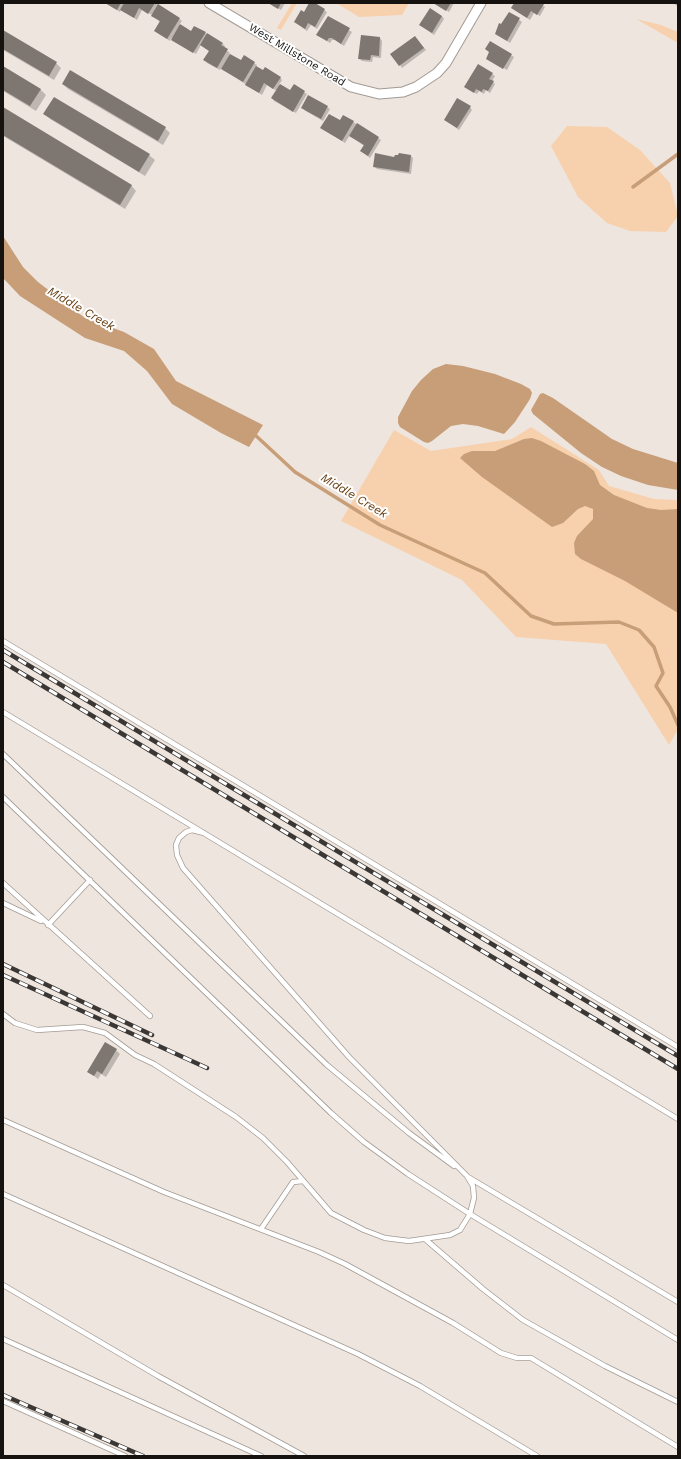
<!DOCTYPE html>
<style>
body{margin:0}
#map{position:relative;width:681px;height:1459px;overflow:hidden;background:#eee5de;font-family:"Work Sans",sans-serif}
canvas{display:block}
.frame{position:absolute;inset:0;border:4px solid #151210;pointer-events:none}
</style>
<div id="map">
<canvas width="681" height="1459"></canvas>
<div class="frame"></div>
</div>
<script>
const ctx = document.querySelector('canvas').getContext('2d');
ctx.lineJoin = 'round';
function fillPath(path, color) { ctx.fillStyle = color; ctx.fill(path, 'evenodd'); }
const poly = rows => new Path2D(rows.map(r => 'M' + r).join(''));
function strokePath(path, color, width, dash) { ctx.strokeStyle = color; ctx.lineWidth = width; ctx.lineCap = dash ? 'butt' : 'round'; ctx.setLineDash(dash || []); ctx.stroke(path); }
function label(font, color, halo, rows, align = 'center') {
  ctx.font = font + ' "Work Sans",sans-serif'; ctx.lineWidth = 4; ctx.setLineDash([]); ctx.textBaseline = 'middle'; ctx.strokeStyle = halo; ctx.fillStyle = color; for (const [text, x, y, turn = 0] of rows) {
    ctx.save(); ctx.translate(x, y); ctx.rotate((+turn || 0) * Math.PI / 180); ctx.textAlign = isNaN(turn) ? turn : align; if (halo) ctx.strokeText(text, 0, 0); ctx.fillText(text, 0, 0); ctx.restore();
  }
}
const green = poly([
 [292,3,297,3,281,30,277,28],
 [336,3,409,3,402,15,359,17],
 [636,19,661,25,678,32,678,43],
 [567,126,607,127,640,150,670,183,678,216,666,232,630,231,607,223,578,197,551,146],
 [531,427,599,470,609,486,654,499,678,500,678,729,669,745,606,644,516,637,462,580,341,521,394,430,431,451,512,439]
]);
const water = poly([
 [3,236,23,267,38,282,85,318,124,332,154,349,176,381,263,425,249,447,221,433,172,404,147,371,124,351,85,338,20,296,3,278],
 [446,364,463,366,495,374,521,384,530,389,532,393,530,399,515,422,504,434,478,426,463,424,451,426,432,441,428,443,424,442,400,427,398,423,398,417,412,391,421,380,433,369],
 [543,393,553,398,612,439,633,449,678,463,678,490,648,485,621,476,602,467,581,453,533,414,531,410,540,394],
 [532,438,541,441,585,464,594,471,600,485,614,495,647,508,661,510,678,509,678,613,625,581,581,559,575,554,574,543,577,536,593,519,593,509,585,506,578,509,563,523,552,527,482,477,460,458,464,454,472,451,495,451,524,439]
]);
const shadow = poly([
 [105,3,156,3,179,19,182,21,179,25,191,32,205,33,222,43,225,46,224,48,230,53,229,54,242,62,254,63,257,65,256,67,263,71,280,77,282,80,279,85,291,92,294,86,307,94,296,113,274,101,272,98,277,91,267,85,262,95,221,68,220,70,207,63,205,60,210,51,201,45,196,54,171,38,170,41,158,33,160,22,152,15,142,10,137,20,121,9,120,12],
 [269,3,285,3,281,10],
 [310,3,313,3,327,12,317,29,311,25,307,31,295,22,304,13],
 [436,3,454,3,449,12],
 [515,3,540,3,545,7,540,16,534,13,530,20,512,8],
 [673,3,678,3,678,7,677,6],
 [510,13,522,22,510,43,496,34],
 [442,16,444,19,434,35,420,25],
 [328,17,352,32,344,46,335,40,332,40,330,43,320,37],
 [3,31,56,63,61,68,54,80,3,50],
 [362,36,380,38,382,41,381,58,373,57,372,62,362,61,359,58],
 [417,39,426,50,402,68,400,65],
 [491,42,514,57,507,70,488,59],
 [3,67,40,89,46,95,36,111,3,91],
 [492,74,495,76,492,81,495,84,490,93,486,90,484,94,479,91,477,94,468,89],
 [63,84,165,128,170,133,163,145,68,89],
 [327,107,330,109,323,121,304,110],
 [470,107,472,110,459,130,445,120],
 [3,109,131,185,136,191,125,209,3,136],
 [45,114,149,155,155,160,145,176,50,119],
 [344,116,381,140,370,158,361,151,364,146,350,135,345,143,322,128,341,121],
 [400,154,411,156,413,158,411,174,377,169,374,166,395,159,399,157],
 [116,1050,120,1054,106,1077,101,1074,98,1079,89,1072]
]);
const stream = poly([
 [633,187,678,154],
 [253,433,295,472,380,525,485,573,531,616,554,624,619,622,639,630,654,647,663,673,656,686,670,707,678,725]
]);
const building = poly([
 [105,3,121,3,117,10],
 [124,3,155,3,148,14,139,8,134,18,120,10],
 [268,3,281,3,278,9],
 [309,3,315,3,325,9,315,27,308,23,305,29,294,22,301,10,304,12],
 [433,3,451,3,446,11],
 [514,3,542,3,544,4,537,15,531,11,527,18,511,8],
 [158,4,180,18,167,39,154,31,160,21,151,16],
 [430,8,442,16,432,33,419,25],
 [509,12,520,18,507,41,495,34,499,23,501,24],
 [328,16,350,28,341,44,332,38,329,38,327,41,316,35],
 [180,24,191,31,194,26,206,32,193,53,171,40],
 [3,30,57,62,49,76,3,49],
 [207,33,223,43,221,45,228,49,217,68,203,60,209,51,200,45],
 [361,35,380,37,379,56,371,55,370,60,358,59],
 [415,36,424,48,399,66,390,54],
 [490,41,512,54,503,69,486,59,489,52,485,49],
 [230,54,241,60,244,55,255,62,243,82,221,69],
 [478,64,493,73,489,79,494,81,488,91,483,89,482,92,476,89,474,93,464,87],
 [3,66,41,89,30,106,3,90],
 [256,66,263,70,265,67,281,77,273,89,264,83,259,93,245,85],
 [70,70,166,127,158,141,62,84],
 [280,84,290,90,294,84,305,91,293,112,271,98],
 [308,95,328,106,321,119,301,108],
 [54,97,150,154,139,172,43,114],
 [457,98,471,106,457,128,444,120],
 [3,107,132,185,120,205,3,135],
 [329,114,340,120,343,115,354,121,342,141,320,128],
 [357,123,379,137,368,156,360,151,364,145,349,136],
 [375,153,394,157,395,155,398,155,399,153,411,155,409,172,373,167],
 [105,1042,117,1049,102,1074,97,1071,94,1076,87,1072]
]);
const lane = poly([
 [3,641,678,1047],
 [3,712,678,1119],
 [3,754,327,1065,409,1133,454,1166],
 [3,797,331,1113,364,1142,408,1174,470,1214,678,1340],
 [3,883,150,1016],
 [3,903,41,921],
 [48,925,90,880],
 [3,1014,15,1023,37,1030,83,1027,105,1033,135,1055,154,1064,236,1117,263,1138,287,1162,331,1213,364,1230,385,1238,409,1241,450,1235,460,1230,470,1214,474,1198,473,1186,467,1176,349,1057,183,868,177,855,176,845,179,838,186,832,192,830,204,833],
 [3,1120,164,1192,319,1252,345,1264,453,1323,501,1353,517,1358,531,1358,678,1447],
 [468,1177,678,1302],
 [3,1194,358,1354,420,1386,537,1456],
 [261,1229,293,1182,303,1181],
 [425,1239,483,1289,523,1320,605,1366,678,1402],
 [3,1285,158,1376,304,1456],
 [3,1339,261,1456],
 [3,1401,125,1456]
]);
const street = poly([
 [209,3,351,87,379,94,403,92,416,87,437,73,446,63,481,3]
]);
const rail = poly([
 [3,650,678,1056],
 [3,662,678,1069],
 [3,964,152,1035],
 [3,975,207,1068],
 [3,1395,143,1456]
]);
const streetNames = [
 ["West Millstone Road",297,55,31]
];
const waterNames = [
 ["Middle Creek",81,309,30],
 ["Middle Creek",354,496,31]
];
fillPath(green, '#f7d1ae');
fillPath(water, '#c79e77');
fillPath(shadow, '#0003');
strokePath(stream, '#c79e77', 3.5);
fillPath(building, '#7e7670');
strokePath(lane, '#a29a93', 6);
strokePath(street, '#a29a93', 11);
strokePath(lane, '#fff', 4.5);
strokePath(street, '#fff', 9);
strokePath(rail, '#3b3734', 4.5);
strokePath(rail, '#fff', 3, [9]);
label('11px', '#151210', '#fff', streetNames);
label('italic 12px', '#673e10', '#fff', waterNames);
</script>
